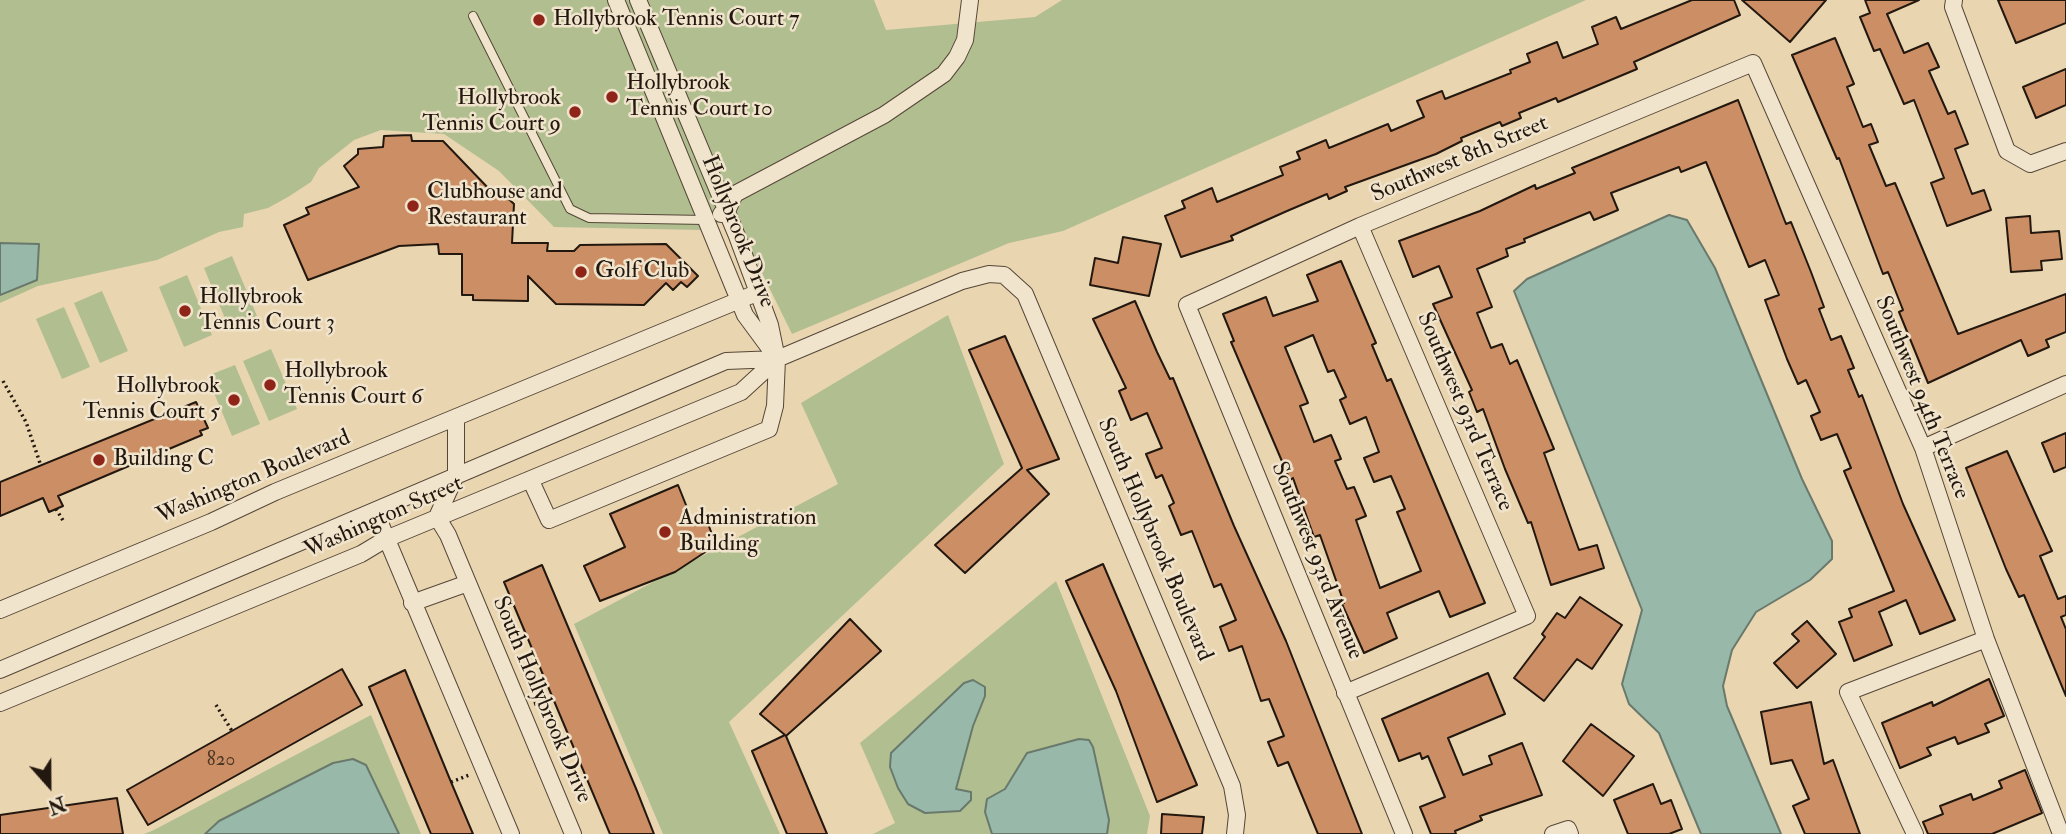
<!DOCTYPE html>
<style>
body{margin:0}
#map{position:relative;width:2066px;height:834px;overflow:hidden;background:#ead5b1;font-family:"IM FELL Double Pica",serif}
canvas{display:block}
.north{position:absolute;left:14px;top:750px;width:70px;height:70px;-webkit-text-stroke:5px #f1e4cc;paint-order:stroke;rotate:159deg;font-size:19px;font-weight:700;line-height:28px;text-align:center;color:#23180f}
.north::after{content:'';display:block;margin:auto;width:24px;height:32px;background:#23180f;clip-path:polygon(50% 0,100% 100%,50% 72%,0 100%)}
</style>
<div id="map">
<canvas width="2066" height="834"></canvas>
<div class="north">N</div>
</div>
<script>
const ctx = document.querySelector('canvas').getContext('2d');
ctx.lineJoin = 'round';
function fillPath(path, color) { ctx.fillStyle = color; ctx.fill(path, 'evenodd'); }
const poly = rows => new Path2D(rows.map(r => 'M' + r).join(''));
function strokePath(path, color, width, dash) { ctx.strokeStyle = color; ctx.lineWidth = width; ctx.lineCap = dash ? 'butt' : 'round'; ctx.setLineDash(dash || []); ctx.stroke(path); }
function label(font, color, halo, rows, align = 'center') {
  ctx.font = font + ' "IM FELL Double Pica",serif'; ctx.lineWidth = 5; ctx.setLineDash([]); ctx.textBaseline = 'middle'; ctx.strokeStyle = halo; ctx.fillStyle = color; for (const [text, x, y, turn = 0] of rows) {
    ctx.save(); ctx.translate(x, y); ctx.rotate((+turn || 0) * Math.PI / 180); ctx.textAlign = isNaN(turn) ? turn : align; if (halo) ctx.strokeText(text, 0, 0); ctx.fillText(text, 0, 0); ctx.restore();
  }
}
const green = poly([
 [0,0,874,0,886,30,1035,17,1062,0,1586,0,1063,231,1009,243,792,334,739,226,731,221,721,221,700,230,554,227,499,171,444,134,381,130,354,140,319,168,311,182,288,197,268,208,244,214,243,227,219,232,157,260,38,286,0,303],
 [232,256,257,316,229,328,204,268],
 [187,275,212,335,184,347,159,287],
 [102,291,128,351,100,363,74,303],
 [64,307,90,367,62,379,36,319],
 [948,315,1004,464,729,722,780,834,663,834,574,624,838,484,801,403],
 [271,349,297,409,269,421,243,361],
 [235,365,260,424,232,436,207,376],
 [1056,581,1150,816,1147,834,873,834,895,823,860,743],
 [371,715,421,834,144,834,154,830]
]);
const water = poly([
 [1669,215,1687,220,1715,268,1802,479,1832,541,1832,559,1810,580,1756,612,1732,650,1723,686,1727,706,1781,834,1701,834,1659,733,1629,704,1622,684,1642,610,1514,291,1527,279,1669,215],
 [0,243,39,244,37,280,0,295,0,243],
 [973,680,985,687,985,696,973,726,956,789,971,792,971,800,960,811,925,813,908,804,898,788,890,767,891,753,964,683,973,680],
 [1079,739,1089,740,1093,747,1109,820,1107,834,992,834,985,812,987,799,1005,789,1027,753,1079,739],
 [353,759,366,765,399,834,205,834,219,821,333,763,353,759]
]);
const building = poly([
 [1692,0,1734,0,1740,15,1634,62,1637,69,1558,102,1556,98,1519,113,1521,118,1502,126,1500,122,1461,138,1462,141,1436,154,1345,187,1347,191,1329,199,1327,194,1287,211,1231,236,1233,240,1181,257,1165,216,1185,208,1182,201,1212,188,1217,202,1283,175,1280,167,1300,159,1297,152,1326,140,1329,148,1388,124,1391,131,1424,117,1417,101,1442,91,1445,99,1511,73,1510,70,1530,62,1527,54,1557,42,1563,58,1598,44,1592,27,1616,17,1621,29,1692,0],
 [1742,0,1826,0,1790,42,1742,0],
 [1865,0,1919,0,1887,14,1904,53,1928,43,1939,67,1929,71,1948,114,1955,111,1968,144,1955,149,1972,194,1984,190,1991,210,1947,226,1931,183,1944,178,1914,100,1904,104,1880,49,1874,51,1860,17,1870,13,1865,0],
 [1998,0,2066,0,2066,23,2016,43,1998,0],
 [1835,38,1854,84,1847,87,1863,127,1871,124,1878,142,1869,145,1886,186,1895,183,1958,334,2066,294,2066,332,2046,340,2049,347,2028,356,2021,340,1928,383,1899,312,1903,310,1888,272,1883,274,1839,158,1837,159,1792,55,1835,38],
 [2066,69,2066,105,2036,118,2023,87,2066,69],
 [1738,100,1786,224,1791,222,1811,272,1824,307,1819,309,1831,340,1841,336,1854,368,1848,370,1859,397,1862,395,1903,504,1955,620,1920,634,1906,600,1879,612,1892,645,1854,661,1839,622,1852,617,1849,609,1894,591,1844,471,1851,468,1837,434,1821,440,1811,416,1820,412,1806,380,1798,384,1787,359,1765,300,1779,295,1765,260,1749,267,1706,162,1681,172,1679,167,1611,193,1618,210,1594,220,1590,212,1524,239,1525,242,1506,249,1508,256,1477,269,1492,307,1477,313,1491,348,1502,344,1510,364,1517,360,1554,449,1544,453,1579,550,1597,545,1604,568,1551,585,1531,522,1528,523,1505,469,1483,409,1477,412,1469,392,1472,390,1433,304,1452,297,1439,266,1413,277,1399,241,1480,211,1535,185,1536,189,1575,173,1572,168,1738,100],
 [411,135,412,141,443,141,490,190,500,191,514,204,512,243,548,243,547,251,574,251,580,245,666,244,698,276,687,287,681,282,673,290,666,283,644,305,556,304,528,276,528,301,473,300,473,295,462,295,462,254,439,254,438,244,399,246,308,280,284,225,309,214,306,208,359,187,344,166,358,154,358,149,383,147,384,136,411,135],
 [2030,216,2031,233,2059,231,2062,259,2041,261,2042,270,2011,272,2006,218,2030,216],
 [1123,237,1161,244,1149,296,1090,285,1095,258,1118,263,1123,237],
 [1341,261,1376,343,1372,345,1387,381,1391,379,1485,603,1450,617,1439,591,1403,606,1387,613,1397,638,1364,653,1342,604,1344,603,1320,535,1314,537,1293,478,1290,480,1231,342,1234,341,1223,314,1266,297,1273,316,1318,301,1307,275,1341,261],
 [1313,335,1328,372,1334,370,1346,397,1340,400,1350,424,1366,417,1379,452,1364,458,1374,482,1391,476,1405,509,1397,512,1421,571,1380,588,1356,520,1366,516,1354,487,1347,489,1335,461,1341,459,1331,435,1314,442,1300,406,1308,403,1285,347,1313,335],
 [1135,301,1157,352,1170,379,1173,378,1234,526,1286,641,1362,834,1318,834,1288,762,1278,766,1268,742,1284,736,1269,699,1261,701,1242,646,1229,651,1220,627,1236,620,1221,584,1214,587,1192,531,1181,535,1169,506,1174,503,1162,475,1156,478,1146,454,1162,448,1147,413,1131,420,1119,391,1126,388,1093,319,1135,301],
 [1005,336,1059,459,1027,470,1049,494,965,573,935,545,1022,468,969,350,1005,336],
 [196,402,208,428,200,431,202,435,58,496,63,506,49,512,43,498,0,516,0,482,196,402],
 [2066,433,2066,467,2054,472,2042,443,2066,433],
 [2007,451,2052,551,2040,556,2058,599,2066,596,2066,615,2061,617,2066,629,2066,696,2024,595,2019,597,2006,569,1966,468,2007,451],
 [678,485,692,520,704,513,716,545,675,572,600,601,584,566,625,547,610,514,678,485],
 [1103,564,1197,785,1157,802,1116,691,1066,581,1103,564],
 [542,565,637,791,654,834,610,834,504,582,542,565],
 [1580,597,1622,625,1592,669,1577,659,1544,701,1514,678,1545,637,1542,634,1557,613,1565,618,1580,597],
 [850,619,881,651,786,736,827,834,787,834,752,751,785,735,760,714,850,619],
 [1807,621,1836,654,1797,688,1774,663,1799,641,1792,634,1807,621],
 [342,669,362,705,148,825,127,790,342,669],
 [405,670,451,782,473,834,431,834,369,687,405,670],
 [1488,673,1505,714,1448,738,1461,770,1463,775,1492,764,1489,756,1522,743,1542,795,1480,816,1482,820,1455,831,1456,834,1431,834,1420,807,1445,797,1428,756,1422,759,1420,753,1399,761,1382,719,1488,673],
 [1989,679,2004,716,1985,724,1989,732,1958,744,1955,737,1927,748,1931,755,1900,768,1882,723,1932,702,1933,706,1989,679],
 [1811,702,1824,764,1833,760,1860,834,1805,834,1793,806,1809,799,1792,760,1771,764,1761,712,1811,702],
 [1591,724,1634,756,1603,796,1563,761,1591,724],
 [2025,770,2042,813,1992,834,1928,834,1923,822,1943,814,1940,806,1971,794,1973,800,2002,788,1999,781,2025,770],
 [1653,784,1661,804,1671,800,1682,829,1669,834,1628,834,1614,800,1653,784],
 [117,798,123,834,0,834,0,815,117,798],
 [1162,814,1204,817,1202,834,1161,834,1162,814]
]);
const path = poly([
 [3,381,26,422,41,466],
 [56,509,64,522],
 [534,704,552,698],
 [216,705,232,731],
 [451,782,469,775]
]);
const lane = poly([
 [473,16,570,209,589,218,706,220]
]);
const street = poly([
 [616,0,745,315,776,357],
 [1954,0,1953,7,2007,151,2030,164,2066,151],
 [721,214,727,211,735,194,884,115,944,74,957,57,965,40,970,0],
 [456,417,456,475,437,517,448,535,573,834],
 [1923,448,2066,384],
 [531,481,549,520,769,429,775,406,777,359,770,325,737,236,638,0],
 [375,511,511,834],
 [412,603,468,583],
 [0,610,211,522,275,492,759,292],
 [0,670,726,361,777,359],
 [1345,693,1527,616,1360,226],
 [0,703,361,554,386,539,741,392,777,359,962,281,989,274,1004,275,1025,294,1232,786,1237,815,1235,834],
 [1404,834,1187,305,1360,226,1753,63,1923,448,1986,639,2061,834],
 [1553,834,1568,829,1570,834],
 [1915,834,1848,692,1986,639]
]);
const markers = [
 [539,20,7,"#8f2418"],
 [612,97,7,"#8f2418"],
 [575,112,7,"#8f2418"],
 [413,206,7,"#8f2418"],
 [581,272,7,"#8f2418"],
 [185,311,7,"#8f2418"],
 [270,385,7,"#8f2418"],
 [234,400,7,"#8f2418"],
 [99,460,7,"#8f2418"],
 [665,532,7,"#8f2418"]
];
const numberNames = [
 ["820",221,761]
];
const poiNames = [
 ["Hollybrook Tennis Court 7",553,20],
 ["Hollybrook",626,84],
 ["Tennis Court 10",626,110],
 ["Hollybrook",561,99,"right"],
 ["Tennis Court 9",561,125,"right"],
 ["Clubhouse and",427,193],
 ["Restaurant",427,219],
 ["Golf Club",595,272],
 ["Hollybrook",199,298],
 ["Tennis Court 3",199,324],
 ["Hollybrook",284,372],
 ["Tennis Court 6",284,398],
 ["Hollybrook",220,387,"right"],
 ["Tennis Court 5",220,413,"right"],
 ["Building C",113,460],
 ["Administration",679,519],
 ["Building",679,545]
];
const streetNames = [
 ["Southwest 8th Street",1460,160,-23],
 ["Hollybrook Drive",737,232,68],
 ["Southwest 94th Terrace",1921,398,68],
 ["Southwest 93rd Terrace",1464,412,67],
 ["Washington Boulevard",254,478,-23],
 ["Washington Street",384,518,-24],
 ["South Hollybrook Boulevard",1154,540,67],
 ["Southwest 93rd Avenue",1316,561,68],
 ["South Hollybrook Drive",541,700,67]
];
fillPath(green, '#b1be90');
fillPath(water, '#98b9aa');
strokePath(water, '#69796c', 2);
fillPath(building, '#cc8f65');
strokePath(building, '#23180f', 2);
strokePath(lane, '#554738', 10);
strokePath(street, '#554738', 18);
strokePath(path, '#23180f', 3.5, [2, 3.5]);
strokePath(lane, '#f1e4cc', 8);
strokePath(street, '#f1e4cc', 16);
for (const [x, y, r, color] of markers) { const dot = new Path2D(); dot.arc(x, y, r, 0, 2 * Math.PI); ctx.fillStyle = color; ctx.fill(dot); strokePath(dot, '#f1e4cc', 2.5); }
label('19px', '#4d3624', null, numberNames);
label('23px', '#23180f', '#f1e4cc', poiNames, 'left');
label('23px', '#23180f', '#f1e4cc', streetNames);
</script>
